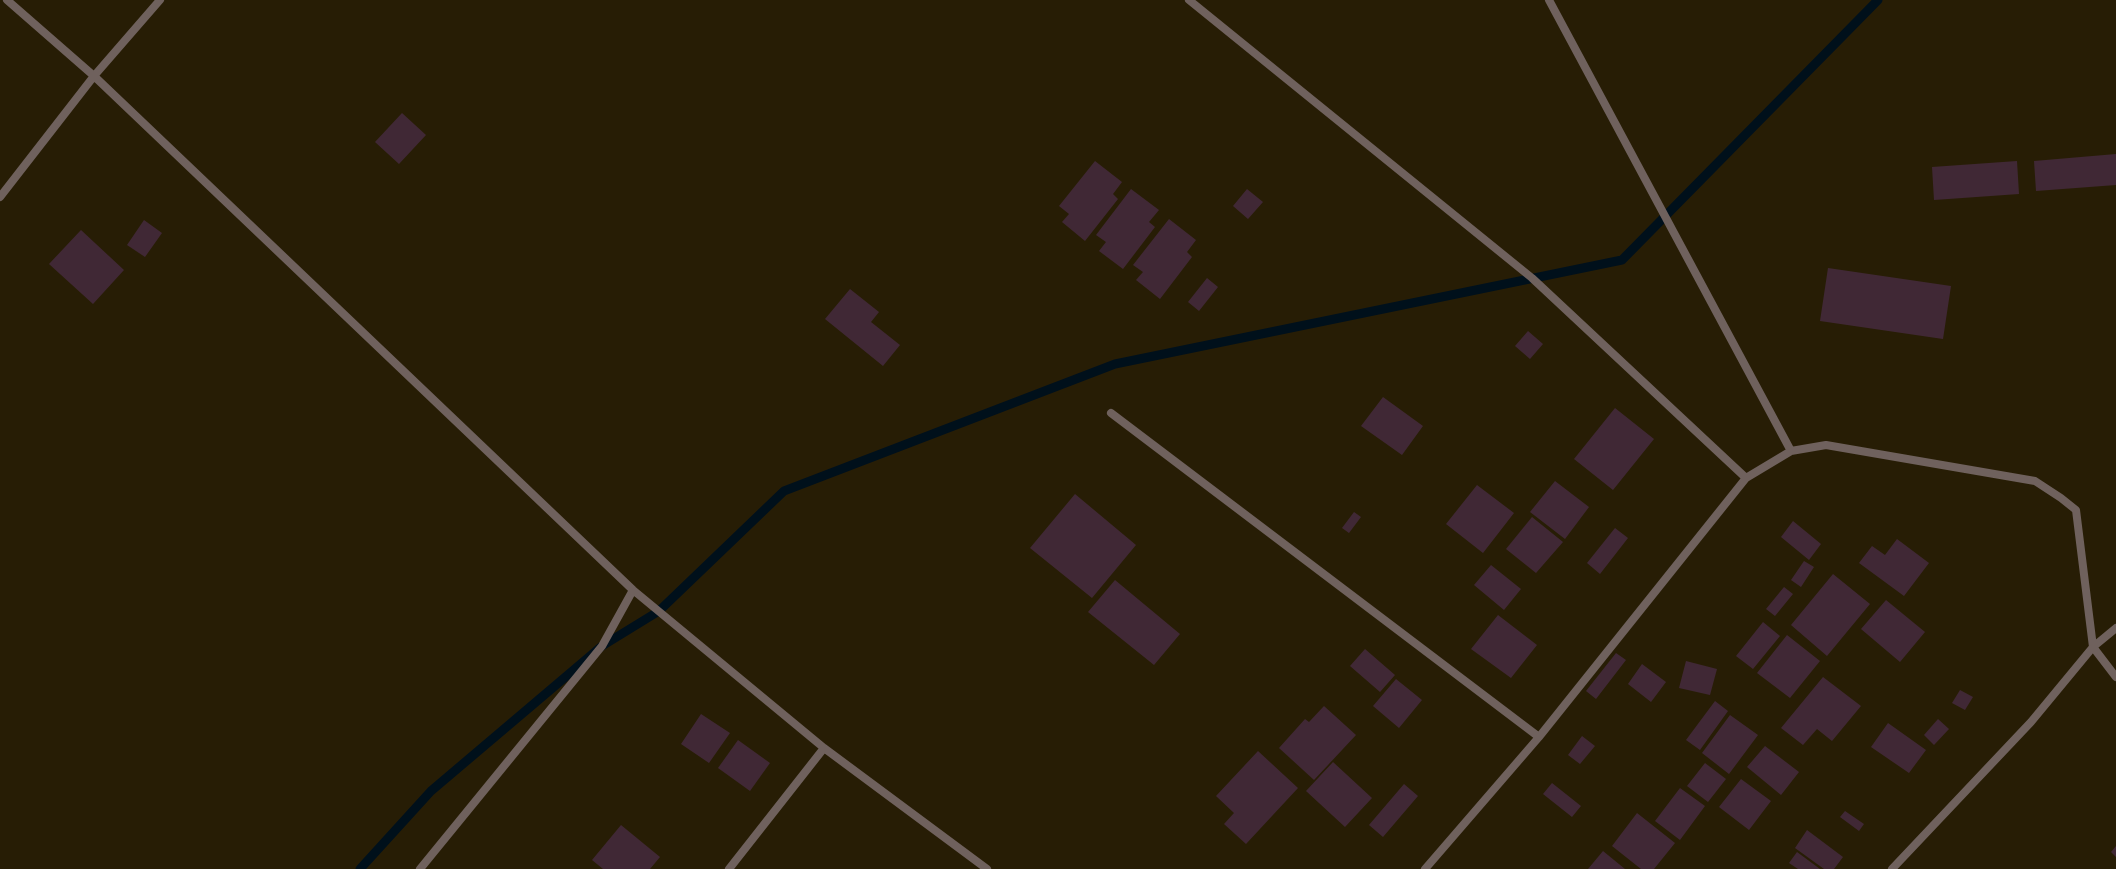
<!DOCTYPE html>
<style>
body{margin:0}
canvas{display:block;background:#271d05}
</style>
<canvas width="2116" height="869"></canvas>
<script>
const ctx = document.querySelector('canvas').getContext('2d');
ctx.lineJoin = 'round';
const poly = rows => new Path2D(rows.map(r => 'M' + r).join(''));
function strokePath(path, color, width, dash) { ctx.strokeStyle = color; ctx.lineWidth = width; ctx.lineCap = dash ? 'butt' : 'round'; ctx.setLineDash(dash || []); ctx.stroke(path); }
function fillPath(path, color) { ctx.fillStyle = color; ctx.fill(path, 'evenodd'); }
const stream = poly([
 [360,869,431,791,602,646,659,611,784,491,1115,364,1622,260,1878,0]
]);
const building = poly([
 [402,113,426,135,399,164,375,142],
 [2116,154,2116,185,2036,191,2034,161],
 [1095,161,1122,182,1113,194,1118,199,1085,241,1062,222,1069,214,1059,206],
 [2017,161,2019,194,1934,200,1932,167],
 [1131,189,1159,210,1149,222,1155,227,1123,269,1099,251,1106,242,1096,235],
 [1247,189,1263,202,1248,219,1233,206],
 [1169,219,1196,240,1187,252,1192,257,1160,299,1136,280,1143,272,1133,265],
 [144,220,162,233,145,257,127,245],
 [81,230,124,270,93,304,49,264],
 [1828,268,1951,286,1943,339,1820,321],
 [1207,278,1218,287,1199,311,1188,302],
 [850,289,879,312,871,322,900,345,883,366,825,319],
 [1528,331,1543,344,1530,359,1515,346],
 [1383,397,1423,426,1402,455,1361,426],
 [1615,408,1654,439,1613,490,1574,459],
 [1555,481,1589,507,1565,539,1530,512],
 [1477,485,1514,513,1483,553,1446,524],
 [1075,494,1136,545,1092,598,1030,548],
 [1354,512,1361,517,1349,533,1342,528],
 [1532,517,1563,542,1536,573,1506,549],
 [1793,521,1821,544,1809,560,1781,537],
 [1615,528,1628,538,1600,574,1587,563],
 [1897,539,1929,563,1904,596,1859,563,1872,546,1885,555],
 [1804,561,1814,567,1801,587,1791,580],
 [1491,565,1521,589,1504,610,1474,585],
 [1833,574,1870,604,1827,656,1791,625],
 [1115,580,1180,634,1154,665,1088,612],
 [1784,587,1793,594,1775,616,1766,609],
 [1886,600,1925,632,1900,662,1861,629],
 [1498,615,1537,645,1511,678,1471,649],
 [1763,622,1780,636,1753,669,1736,656],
 [1787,635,1820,661,1790,698,1757,673],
 [1365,649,1395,675,1380,692,1350,666],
 [1616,653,1626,660,1596,699,1586,691],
 [1686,661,1717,669,1710,695,1679,688],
 [1642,664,1666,682,1651,702,1628,684],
 [1823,677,1861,706,1832,741,1817,729,1803,745,1781,728],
 [1396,679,1422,700,1399,728,1373,706],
 [1960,690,1973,697,1965,710,1952,703],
 [1715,701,1728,711,1700,750,1686,740],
 [1324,706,1356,735,1314,780,1279,748,1305,719,1309,722],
 [701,714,730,733,709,763,681,744],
 [1730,715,1758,735,1729,774,1702,753],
 [1938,719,1949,729,1934,745,1924,735],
 [1888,723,1926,750,1909,773,1871,747],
 [1582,736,1595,746,1580,764,1568,755],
 [738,740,770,763,750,791,718,768],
 [1765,746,1799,772,1781,795,1747,767],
 [1258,751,1298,788,1246,844,1224,824,1234,813,1216,796],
 [1333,762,1372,798,1345,827,1306,791],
 [1705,763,1726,779,1708,802,1687,786],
 [1741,779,1771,801,1749,830,1719,807],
 [1552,783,1581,806,1572,817,1543,794],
 [1404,784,1418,796,1383,837,1369,825],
 [1680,788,1705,806,1680,840,1655,821],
 [1845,811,1864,824,1859,831,1840,817],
 [1637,813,1675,843,1654,869,1641,869,1612,846],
 [621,825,660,857,650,869,603,869,592,860],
 [1807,830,1843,857,1834,869,1824,869,1795,848],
 [2116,846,2116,857,2111,852],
 [1603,851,1625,869,1588,869],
 [1797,852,1820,869,1798,869,1789,863]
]);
const minor = poly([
 [7,0,94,76,633,590,824,748,987,869],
 [1189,0,1532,278,1746,478],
 [1549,0,1791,451],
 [0,197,94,76,160,0],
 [1111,413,1539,737],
 [420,869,602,646,633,590],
 [729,869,824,748],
 [1425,869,1539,737,1746,478,1791,451,1826,445,2035,481,2061,498,2076,510,2093,647,2116,677],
 [1892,869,2031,722,2093,647,2116,628]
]);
strokePath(stream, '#00101b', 9);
fillPath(building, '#402835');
strokePath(minor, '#6f615d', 8);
</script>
